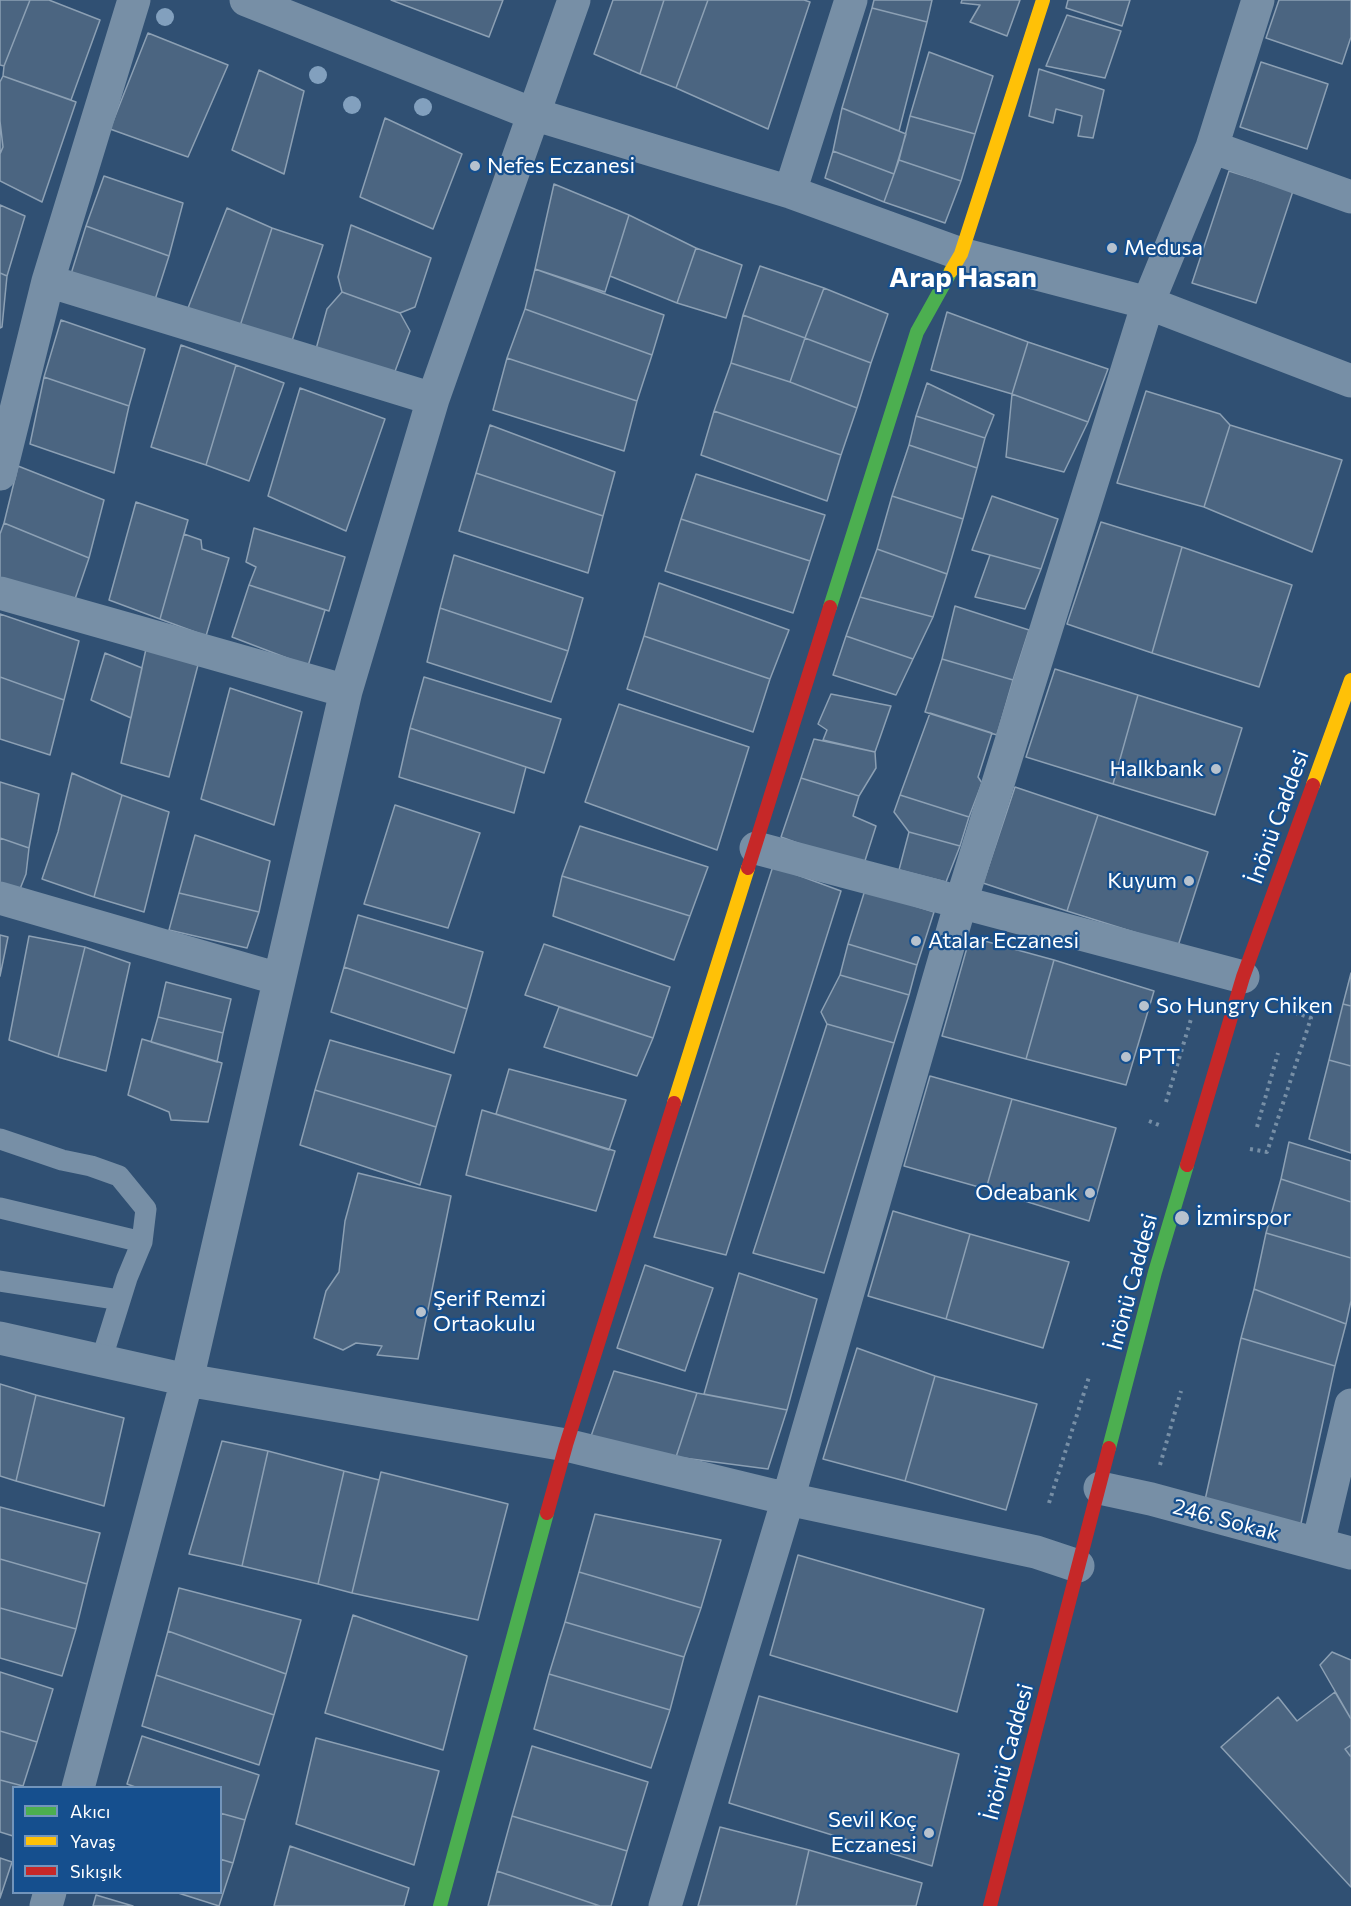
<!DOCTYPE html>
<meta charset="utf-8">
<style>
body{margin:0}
#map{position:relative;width:1351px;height:1906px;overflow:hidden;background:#305073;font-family:Commissioner,sans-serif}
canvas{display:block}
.legend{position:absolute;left:12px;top:1786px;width:210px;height:108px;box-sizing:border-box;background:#154f8e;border:2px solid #7395bb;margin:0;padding:8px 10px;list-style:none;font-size:18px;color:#fff}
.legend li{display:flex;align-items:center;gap:12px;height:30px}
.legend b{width:30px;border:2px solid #7395bb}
</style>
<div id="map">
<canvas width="1351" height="1906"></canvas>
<ul class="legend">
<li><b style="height:8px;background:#4caf50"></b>Akıcı</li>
<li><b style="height:8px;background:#ffc107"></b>Yavaş</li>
<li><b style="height:8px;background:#c62828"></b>Sıkışık</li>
</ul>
</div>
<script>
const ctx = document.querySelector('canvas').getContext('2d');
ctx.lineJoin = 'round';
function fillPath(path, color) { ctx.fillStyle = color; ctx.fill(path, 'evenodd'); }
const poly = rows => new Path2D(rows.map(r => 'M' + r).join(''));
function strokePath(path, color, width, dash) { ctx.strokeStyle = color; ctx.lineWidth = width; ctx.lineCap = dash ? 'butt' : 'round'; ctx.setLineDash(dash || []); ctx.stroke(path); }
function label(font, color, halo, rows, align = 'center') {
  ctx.font = font + ' Commissioner,sans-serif'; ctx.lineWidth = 4.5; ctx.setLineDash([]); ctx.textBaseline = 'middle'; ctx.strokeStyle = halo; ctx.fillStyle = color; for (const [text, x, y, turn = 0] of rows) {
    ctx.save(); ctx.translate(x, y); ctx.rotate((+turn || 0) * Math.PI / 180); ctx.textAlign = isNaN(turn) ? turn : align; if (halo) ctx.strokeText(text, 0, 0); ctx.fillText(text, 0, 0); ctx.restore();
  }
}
const building = poly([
 [0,0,30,0,4,66,0,65,0,0],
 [30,0,49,0,100,20,71,100,3,76,4,66,30,0],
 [391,0,503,0,489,37,391,0],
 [613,0,664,0,640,74,594,54,613,0],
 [664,0,708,0,676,88,640,74,664,0],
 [708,0,804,0,810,2,768,129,676,88,708,0],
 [874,0,932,0,927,22,872,8,874,0],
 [962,0,1020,0,1007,36,970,22,980,5,961,3,962,0],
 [1068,0,1130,0,1122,26,1066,8,1068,0],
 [1279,0,1351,0,1351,37,1342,64,1266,38,1279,0],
 [872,8,927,22,899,131,842,108,872,8],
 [1067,15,1121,31,1105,78,1046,66,1067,15],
 [148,33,228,65,188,157,110,129,148,33],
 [929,52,993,76,975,134,910,116,929,52],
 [1261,62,1328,84,1307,149,1240,127,1261,62],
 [1039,69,1104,90,1093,138,1078,136,1082,116,1056,109,1053,123,1029,116,1039,69],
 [259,70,304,91,284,174,232,150,259,70],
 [3,76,76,102,42,202,0,181,0,154,3,147,0,121,0,82,3,76],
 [842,108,906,134,894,174,833,151,842,108],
 [910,116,975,134,961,181,899,160,910,116],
 [385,118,462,154,433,229,360,197,385,118],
 [0,121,3,147,0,154,0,121],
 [833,151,894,174,884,202,825,178,833,151],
 [899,160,961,181,945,223,884,202,899,160],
 [1229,171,1293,191,1256,303,1192,283,1229,171],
 [104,176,183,203,169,256,86,226,104,176],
 [554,184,629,215,605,292,535,269,554,184],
 [0,205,25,216,7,276,0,273,0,205],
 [227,208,272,228,240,326,188,308,227,208],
 [629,215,696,248,677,303,610,276,629,215],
 [351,225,431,258,415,307,400,313,342,292,338,277,351,225],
 [86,226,169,256,153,306,71,274,86,226],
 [272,228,323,245,291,344,240,326,272,228],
 [696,248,742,265,726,318,677,303,696,248],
 [760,266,824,288,805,338,743,315,760,266],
 [535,269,664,315,652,355,525,309,535,269],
 [0,273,7,276,2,327,0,328,0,273],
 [824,288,888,314,871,363,805,338,824,288],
 [342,292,400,313,410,331,394,374,316,349,327,309,342,292],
 [525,309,652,355,637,401,507,358,525,309],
 [947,312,1028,342,1012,394,931,370,947,312],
 [743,315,805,338,790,382,731,363,743,315],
 [61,320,145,349,129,406,44,377,61,320],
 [805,338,871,363,857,408,790,382,805,338],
 [1028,342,1108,369,1088,422,1012,394,1028,342],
 [181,345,236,365,206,465,151,447,181,345],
 [507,358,637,401,624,451,493,410,507,358],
 [731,363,790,382,857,408,841,455,714,411,731,363],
 [236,365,284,383,249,481,206,465,236,365],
 [44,377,129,406,114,473,30,444,44,377],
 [927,383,994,415,985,438,916,416,927,383],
 [300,388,385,419,346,531,268,496,300,388],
 [1146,391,1220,414,1230,425,1204,507,1117,483,1146,391],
 [1012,394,1088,422,1064,472,1006,457,1012,394],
 [714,411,841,455,827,501,701,455,714,411],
 [916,416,985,438,977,468,909,445,916,416],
 [490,425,615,472,603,516,476,473,490,425],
 [1230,425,1342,460,1312,552,1204,507,1230,425],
 [909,445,977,468,963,519,892,496,909,445],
 [18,466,104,500,89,558,4,523,18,466],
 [476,473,603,516,588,573,459,531,476,473],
 [696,474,825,515,810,561,681,519,696,474],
 [892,496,963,519,947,574,877,549,892,496],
 [992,496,1058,519,1041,569,972,550,992,496],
 [136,502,188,520,160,619,109,600,136,502],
 [681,519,810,561,793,613,665,571,681,519],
 [1101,522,1182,547,1152,653,1067,624,1101,522],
 [4,523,89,558,73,605,0,580,0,534,4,523],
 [254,528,345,557,329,611,249,585,256,567,246,562,254,528],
 [184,534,201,540,202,549,229,558,206,636,160,619,184,534],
 [1182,547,1292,585,1259,687,1152,653,1182,547],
 [877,549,947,574,933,617,860,597,877,549],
 [454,555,583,598,568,651,440,608,454,555],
 [990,555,1041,569,1025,609,975,597,990,555],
 [659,583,789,630,770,679,644,636,659,583],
 [249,585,325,610,308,666,232,637,249,585],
 [860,597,933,617,913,659,846,636,860,597],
 [955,606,1029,630,1013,680,942,659,955,606],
 [440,608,568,651,551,702,427,662,440,608],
 [0,614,79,641,64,700,0,677,0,614],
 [644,636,770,679,753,732,627,689,644,636],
 [846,636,913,659,896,695,833,675,846,636],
 [146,649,198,665,169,777,121,763,146,649],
 [105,653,142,668,131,718,91,700,105,653],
 [942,659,1013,680,997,735,925,712,942,659],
 [1055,669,1138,695,1113,784,1026,757,1055,669],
 [0,677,64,700,50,755,0,739,0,677],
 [424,677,561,719,544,773,410,728,424,677],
 [230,688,302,712,274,825,201,799,230,688],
 [831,694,891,706,875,752,823,740,827,730,818,724,831,694],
 [1138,695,1242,728,1215,815,1113,784,1138,695],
 [619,704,749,747,717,850,585,802,619,704],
 [930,713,992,733,978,777,982,783,969,817,900,795,930,713],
 [410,728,526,767,514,813,399,777,410,728],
 [814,739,875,752,876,768,859,796,801,778,814,739],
 [72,773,122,795,94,897,42,879,58,832,72,773],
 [801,778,859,796,853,816,876,826,863,867,781,837,801,778],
 [0,782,39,794,29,848,0,838,0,782],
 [1015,787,1098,815,1067,911,983,883,1015,787],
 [122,795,169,812,144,912,94,897,122,795],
 [900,795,969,817,960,846,909,832,894,812,900,795],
 [395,805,480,833,448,928,364,904,395,805],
 [1098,815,1208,852,1178,946,1067,911,1098,815],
 [580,826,708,867,690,916,562,876,580,826],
 [909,832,960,846,946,882,899,870,909,832],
 [195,835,270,861,259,912,179,893,195,835],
 [0,838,29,848,26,874,16,899,0,892,0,838],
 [773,866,841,891,726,1255,654,1237,773,866],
 [562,876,690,916,674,960,553,916,562,876],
 [865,890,934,912,917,965,848,944,865,890],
 [179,893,259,912,247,948,169,930,179,893],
 [358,915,483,952,467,1009,344,967,358,915],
 [0,935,8,937,0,976,0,935],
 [29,936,85,947,58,1057,9,1040,29,936],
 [970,937,1054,960,1026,1059,942,1036,970,937],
 [544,944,670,987,653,1038,525,995,544,944],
 [848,944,917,965,909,995,840,975,848,944],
 [85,947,130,963,106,1071,58,1057,85,947],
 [1054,960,1154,991,1126,1085,1026,1059,1054,960],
 [344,967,467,1009,454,1053,331,1012,344,967],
 [1351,973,1351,1006,1343,1004,1351,973],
 [840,975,909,995,894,1043,827,1024,821,1012,840,975],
 [166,982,231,999,223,1033,158,1017,166,982],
 [1343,1004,1351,1006,1351,1066,1329,1060,1343,1004],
 [559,1007,653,1038,637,1076,544,1047,559,1007],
 [158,1017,223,1033,217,1062,151,1042,158,1017],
 [827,1024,894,1043,824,1273,753,1253,827,1024],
 [142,1039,222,1063,208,1122,171,1120,169,1112,128,1095,142,1039],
 [330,1040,451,1075,436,1127,315,1090,330,1040],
 [1329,1060,1351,1066,1351,1153,1309,1139,1329,1060],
 [509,1069,626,1100,609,1150,496,1114,509,1069],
 [930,1076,1012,1099,986,1189,904,1166,930,1076],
 [315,1090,436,1127,420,1185,300,1145,315,1090],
 [1012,1099,1116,1128,1089,1221,986,1189,1012,1099],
 [482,1110,615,1151,596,1211,466,1175,482,1110],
 [1289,1142,1351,1161,1351,1202,1281,1179,1289,1142],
 [358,1173,451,1196,418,1359,377,1355,382,1346,356,1343,343,1350,314,1338,326,1291,339,1272,345,1221,358,1173],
 [1281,1179,1351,1202,1351,1258,1266,1233,1281,1179],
 [893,1211,970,1234,946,1319,868,1296,893,1211],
 [1266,1233,1351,1258,1351,1301,1346,1324,1254,1289,1266,1233],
 [970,1234,1069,1262,1043,1348,946,1319,970,1234],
 [645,1265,713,1288,685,1371,617,1348,645,1265],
 [739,1273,817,1299,787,1410,704,1394,739,1273],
 [1254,1289,1346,1324,1335,1366,1241,1338,1254,1289],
 [1241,1338,1335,1366,1300,1528,1205,1500,1241,1338],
 [857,1348,935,1376,905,1481,823,1459,857,1348],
 [614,1371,697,1393,676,1457,590,1439,614,1371],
 [935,1376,1037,1404,1006,1510,905,1481,935,1376],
 [0,1384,36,1395,16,1481,0,1476,0,1384],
 [697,1393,787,1410,768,1469,676,1457,697,1393],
 [36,1395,124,1418,104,1506,16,1481,36,1395],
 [222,1441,268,1451,242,1566,189,1554,222,1441],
 [268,1451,344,1471,318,1584,242,1566,268,1451],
 [344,1471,379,1480,352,1593,318,1584,344,1471],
 [381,1472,508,1504,478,1620,352,1593,381,1472],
 [0,1507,100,1533,87,1584,0,1559,0,1507],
 [595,1514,721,1540,701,1608,579,1572,595,1514],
 [798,1555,984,1609,957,1712,770,1655,798,1555],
 [0,1559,87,1584,76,1629,0,1608,0,1559],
 [579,1572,701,1608,684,1657,565,1622,579,1572],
 [179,1588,301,1620,286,1674,168,1631,179,1588],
 [0,1608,76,1629,62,1676,0,1658,0,1608],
 [353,1615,467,1656,443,1750,325,1713,353,1615],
 [565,1622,684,1657,670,1710,549,1674,565,1622],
 [168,1631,286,1674,274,1715,156,1675,168,1631],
 [1332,1652,1351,1660,1351,1719,1320,1665,1332,1652],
 [0,1672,53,1689,37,1742,0,1731,0,1672],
 [549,1674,670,1710,651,1768,534,1729,549,1674],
 [156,1675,274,1715,259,1765,142,1726,156,1675],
 [1335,1692,1351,1719,1351,1745,1345,1749,1351,1757,1351,1887,1221,1747,1278,1697,1297,1721,1335,1692],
 [759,1696,959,1754,932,1866,729,1803,759,1696],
 [0,1731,37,1742,23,1786,0,1780,0,1731],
 [142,1736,259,1775,245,1820,220,1813,220,1788,138,1788,127,1784,142,1736],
 [316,1738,439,1771,414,1865,296,1824,316,1738],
 [1351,1745,1351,1757,1345,1749,1351,1745],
 [532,1746,648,1782,627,1851,512,1816,532,1746],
 [0,1780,23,1786,14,1788,13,1836,0,1832,0,1780],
 [220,1813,245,1820,233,1863,220,1859,220,1813],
 [512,1816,627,1851,611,1906,600,1906,497,1871,512,1816],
 [720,1827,809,1850,796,1906,698,1906,720,1827],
 [290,1846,409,1888,404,1906,274,1906,290,1846],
 [809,1850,922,1883,916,1906,796,1906,809,1850],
 [0,1858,12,1862,0,1898,0,1858],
 [220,1859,233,1863,219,1906,175,1892,220,1892,220,1859],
 [497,1871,600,1906,488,1906,497,1871],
 [96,1895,133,1906,93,1906,96,1895]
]);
const path = poly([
 [1166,1102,1191,1019],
 [1149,1121,1159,1125],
 [1257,1127,1278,1053],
 [1250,1149,1267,1152,1311,1018,1293,1012],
 [1160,1465,1181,1391],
 [1049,1503,1089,1377]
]);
const lane = poly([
 [0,1139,62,1160,91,1166,119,1176,146,1209,142,1242,127,1278,101,1361],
 [0,1208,142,1242],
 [0,1281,120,1300]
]);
const street = poly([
 [246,0,533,114,790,192,961,254,1148,303,1351,381],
 [1212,147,1351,197],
 [790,192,851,0],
 [48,281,433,399],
 [0,474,48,281,134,0],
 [0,593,346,691],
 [756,848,1243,977],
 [0,898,279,979],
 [0,1338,187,1380,566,1445,788,1499,1036,1552,1078,1566],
 [1100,1488,1151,1499,1351,1553],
 [1318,1544,1351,1405],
 [78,1788,187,1380,346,691,433,399,574,0],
 [46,1906,50,1892],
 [665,1906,788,1499,961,902,1148,303,1212,147,1258,0]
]);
const fast = poly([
 [830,607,917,332,951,271],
 [1109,1448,1155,1272,1187,1165],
 [440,1906,547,1513]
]);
const slow = poly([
 [951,271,961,254,1043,0],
 [1313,785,1351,680],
 [674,1103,748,868]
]);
const jam = poly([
 [748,868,830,607],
 [1187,1165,1243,977,1313,785],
 [547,1513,566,1445,674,1103],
 [990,1906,1109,1448]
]);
const trees = [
 [165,17],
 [318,75],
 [352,105],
 [423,107]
];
const markers = [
 [475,166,6,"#b7c2ce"],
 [1112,248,6,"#b7c2ce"],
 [1216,769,6,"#b7c2ce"],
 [1189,881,6,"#b7c2ce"],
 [916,941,6,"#b7c2ce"],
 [1144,1006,6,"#b7c2ce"],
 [1126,1057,6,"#b7c2ce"],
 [1090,1193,6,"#b7c2ce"],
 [1182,1218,8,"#b7c2ce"],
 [421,1312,6,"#b7c2ce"],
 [929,1833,6,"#b7c2ce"]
];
const poiNames = [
 ["Nefes Eczanesi",487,166],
 ["Medusa",1124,248],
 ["Halkbank",1204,769,"right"],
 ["Kuyum",1177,881,"right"],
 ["Atalar Eczanesi",928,941],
 ["So Hungry Chiken",1156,1006],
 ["PTT",1138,1057],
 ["Odeabank",1078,1193,"right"],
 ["İzmirspor",1196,1218],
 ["Şerif Remzi",433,1299],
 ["Ortaokulu",433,1324],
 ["Sevil Koç",917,1820,"right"],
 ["Eczanesi",917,1845,"right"]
];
const streetNames = [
 ["İnönü Caddesi",1278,817,-70],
 ["İnönü Caddesi",1132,1282,-75],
 ["246. Sokak",1226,1520,15],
 ["İnönü Caddesi",1008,1752,-75]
];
const districtNames = [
 ["Arap Hasan",963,278]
];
fillPath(building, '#4b6581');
strokePath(building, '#8ca0b4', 1.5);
strokePath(path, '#778fa6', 4, [3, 4.5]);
strokePath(lane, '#778fa6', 21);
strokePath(street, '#778fa6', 33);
strokePath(fast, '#4caf50', 14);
strokePath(slow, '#ffc107', 14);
strokePath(jam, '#c62828', 14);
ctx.fillStyle = '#82a0be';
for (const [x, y] of trees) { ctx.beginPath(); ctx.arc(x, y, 9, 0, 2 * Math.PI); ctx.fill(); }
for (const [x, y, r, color] of markers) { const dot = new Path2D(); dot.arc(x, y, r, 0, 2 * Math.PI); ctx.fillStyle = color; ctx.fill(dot); strokePath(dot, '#154f8e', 2); }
label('22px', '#fff', '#154f8e', poiNames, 'left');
label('22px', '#fff', '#154f8e', streetNames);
label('bold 28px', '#fff', '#154f8e', districtNames);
</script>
